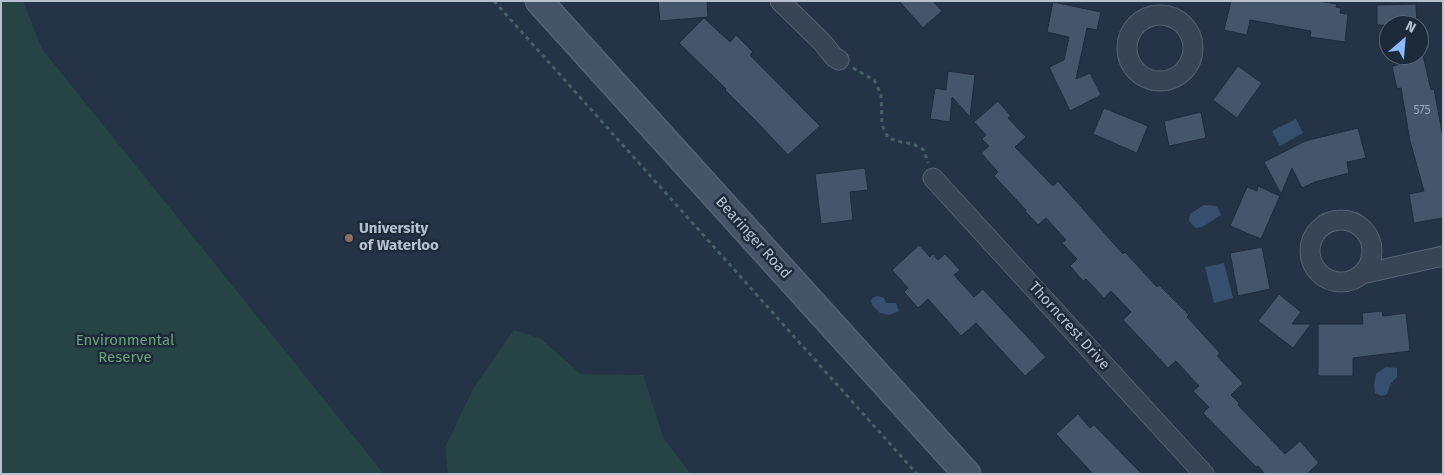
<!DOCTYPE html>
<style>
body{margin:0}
#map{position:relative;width:1444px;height:475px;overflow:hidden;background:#243345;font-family:"Fira Sans",sans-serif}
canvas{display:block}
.frame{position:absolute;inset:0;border:2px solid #b6c0ce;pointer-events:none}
.north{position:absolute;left:1379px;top:15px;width:50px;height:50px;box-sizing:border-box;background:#1d2a3a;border:1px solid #5a6675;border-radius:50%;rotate:27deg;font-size:14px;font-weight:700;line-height:20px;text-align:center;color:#b6c0ce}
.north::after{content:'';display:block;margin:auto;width:18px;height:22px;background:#8abaff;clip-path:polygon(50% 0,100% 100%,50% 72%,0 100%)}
</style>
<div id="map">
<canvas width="1444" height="475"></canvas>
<div class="frame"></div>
<div class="north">N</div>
</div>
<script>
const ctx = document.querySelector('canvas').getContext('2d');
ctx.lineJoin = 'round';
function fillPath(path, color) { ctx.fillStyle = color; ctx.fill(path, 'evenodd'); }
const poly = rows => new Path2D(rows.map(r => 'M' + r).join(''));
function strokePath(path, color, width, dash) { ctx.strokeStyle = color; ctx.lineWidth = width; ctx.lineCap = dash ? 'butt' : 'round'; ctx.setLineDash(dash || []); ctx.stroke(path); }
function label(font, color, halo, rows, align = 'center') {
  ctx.font = font + ' "Fira Sans",sans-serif'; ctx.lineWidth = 5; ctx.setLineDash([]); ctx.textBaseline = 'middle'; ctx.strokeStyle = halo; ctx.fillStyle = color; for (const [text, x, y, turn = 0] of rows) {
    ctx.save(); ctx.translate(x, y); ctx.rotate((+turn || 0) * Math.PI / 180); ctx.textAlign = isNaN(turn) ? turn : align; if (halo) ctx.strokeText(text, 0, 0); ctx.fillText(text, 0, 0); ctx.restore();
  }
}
const green = poly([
 [1,1,23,1,42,49,384,474,1,474],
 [514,330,541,339,581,374,643,375,664,439,691,474,448,474,445,447,474,387]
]);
const water = poly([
 [1296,119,1303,133,1280,146,1272,131],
 [1204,205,1217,206,1221,215,1202,227,1196,228,1189,221,1190,214],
 [1224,263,1233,298,1214,303,1205,267],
 [878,296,884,298,886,303,896,303,899,311,889,315,880,313,872,305,871,300,874,297],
 [1386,367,1397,368,1397,377,1391,383,1387,394,1382,396,1375,393,1374,385,1376,374]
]);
const building = poly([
 [658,1,707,1,708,17,660,21,658,1],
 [899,1,933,1,942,11,923,28,899,1],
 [1231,1,1318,1,1337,4,1336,7,1341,8,1340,13,1348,14,1345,42,1310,37,1311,31,1250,20,1247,35,1224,30,1231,1],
 [1053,2,1101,12,1097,30,1087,28,1076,79,1090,73,1101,95,1070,111,1049,67,1064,60,1069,37,1047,32,1053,2],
 [1416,4,1417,25,1377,25,1377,5,1416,4],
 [704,18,730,42,736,35,753,52,750,55,820,126,788,155,755,120,725,90,726,89,679,43,704,18],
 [1395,55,1423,55,1431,90,1434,89,1443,137,1443,218,1414,223,1409,194,1424,191,1410,141,1401,88,1397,89,1392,66,1398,65,1395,55],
 [1238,66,1262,83,1237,118,1213,100,1238,66],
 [948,71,975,75,970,117,952,97,950,122,930,119,935,88,946,90,948,71],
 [998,101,1011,116,1008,118,1026,137,1015,147,1053,186,1058,181,1123,254,1125,252,1157,287,1159,285,1189,315,1187,317,1220,353,1217,356,1243,383,1231,395,1239,403,1238,405,1285,454,1300,441,1319,463,1307,474,1265,474,1258,466,1256,467,1203,413,1209,407,1193,391,1199,386,1176,361,1168,368,1123,320,1131,312,1111,291,1104,298,1086,279,1083,281,1070,266,1077,259,1062,243,1066,240,1046,218,1038,225,1025,211,1026,210,994,176,998,172,981,153,989,146,982,139,986,135,974,122,998,101],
 [1104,108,1148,126,1137,153,1093,134,1104,108],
 [1201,112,1206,138,1169,146,1164,121,1201,112],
 [1358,128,1366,158,1347,162,1349,173,1315,182,1302,188,1292,168,1281,194,1264,162,1305,141,1358,128],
 [865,168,868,190,850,192,853,220,821,224,815,174,865,168],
 [1258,186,1280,196,1261,239,1230,226,1247,187,1257,191,1258,186],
 [919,245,930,257,933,254,938,260,945,254,960,270,954,275,974,297,983,289,1046,357,1025,376,976,323,961,336,928,299,918,308,904,292,908,288,892,270,919,245],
 [1262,247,1270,289,1238,296,1230,253,1262,247],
 [1279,294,1301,312,1292,324,1311,324,1293,348,1258,321,1279,294],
 [1382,311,1383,316,1406,313,1410,351,1353,358,1353,376,1318,376,1318,324,1363,324,1362,313,1382,311],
 [1078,414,1090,428,1094,425,1142,474,1093,474,1056,434,1078,414]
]);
const path = poly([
 [494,1,917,474],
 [853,68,874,80,881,94,882,125,888,138,901,142,913,144,924,150,928,163]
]);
const street = poly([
 [780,1,822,42,834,57,839,60],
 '1127 48a33 33 0 1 1 66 0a33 33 0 1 1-66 0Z',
 [933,178,1204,474],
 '1310 251a31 31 0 1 1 62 0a31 31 0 1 1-62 0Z',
 [1362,274,1443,256]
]);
const secondary = poly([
 [539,1,967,474]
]);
const markers = [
 [349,238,5,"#8d6e63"]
];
const numberNames = [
 ["575",1422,111]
];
const poiNames = [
 ["University",359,229],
 ["of Waterloo",359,246]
];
const streetNames = [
 ["Bearinger Road",753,238,48],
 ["Thorncrest Drive",1069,326,48]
];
const parkNames = [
 ["Environmental",125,341],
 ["Reserve",125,358]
];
fillPath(green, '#264346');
fillPath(water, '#364f6e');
fillPath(building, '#45556a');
strokePath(building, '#1f2c3c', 1);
strokePath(street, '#576372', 21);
strokePath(secondary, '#576372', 29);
strokePath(path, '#456062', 3, [4, 4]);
strokePath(street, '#394554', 19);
strokePath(secondary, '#465468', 26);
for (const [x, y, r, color] of markers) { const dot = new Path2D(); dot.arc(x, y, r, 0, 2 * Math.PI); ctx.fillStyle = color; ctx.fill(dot); strokePath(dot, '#1d2a3a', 2); }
label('12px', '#9aa5b5', null, numberNames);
label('bold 15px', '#b6c0ce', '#1d2a3a', poiNames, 'left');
label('15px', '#b6c0ce', '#1d2a3a', streetNames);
label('15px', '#6ba176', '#1d2a3a', parkNames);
</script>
